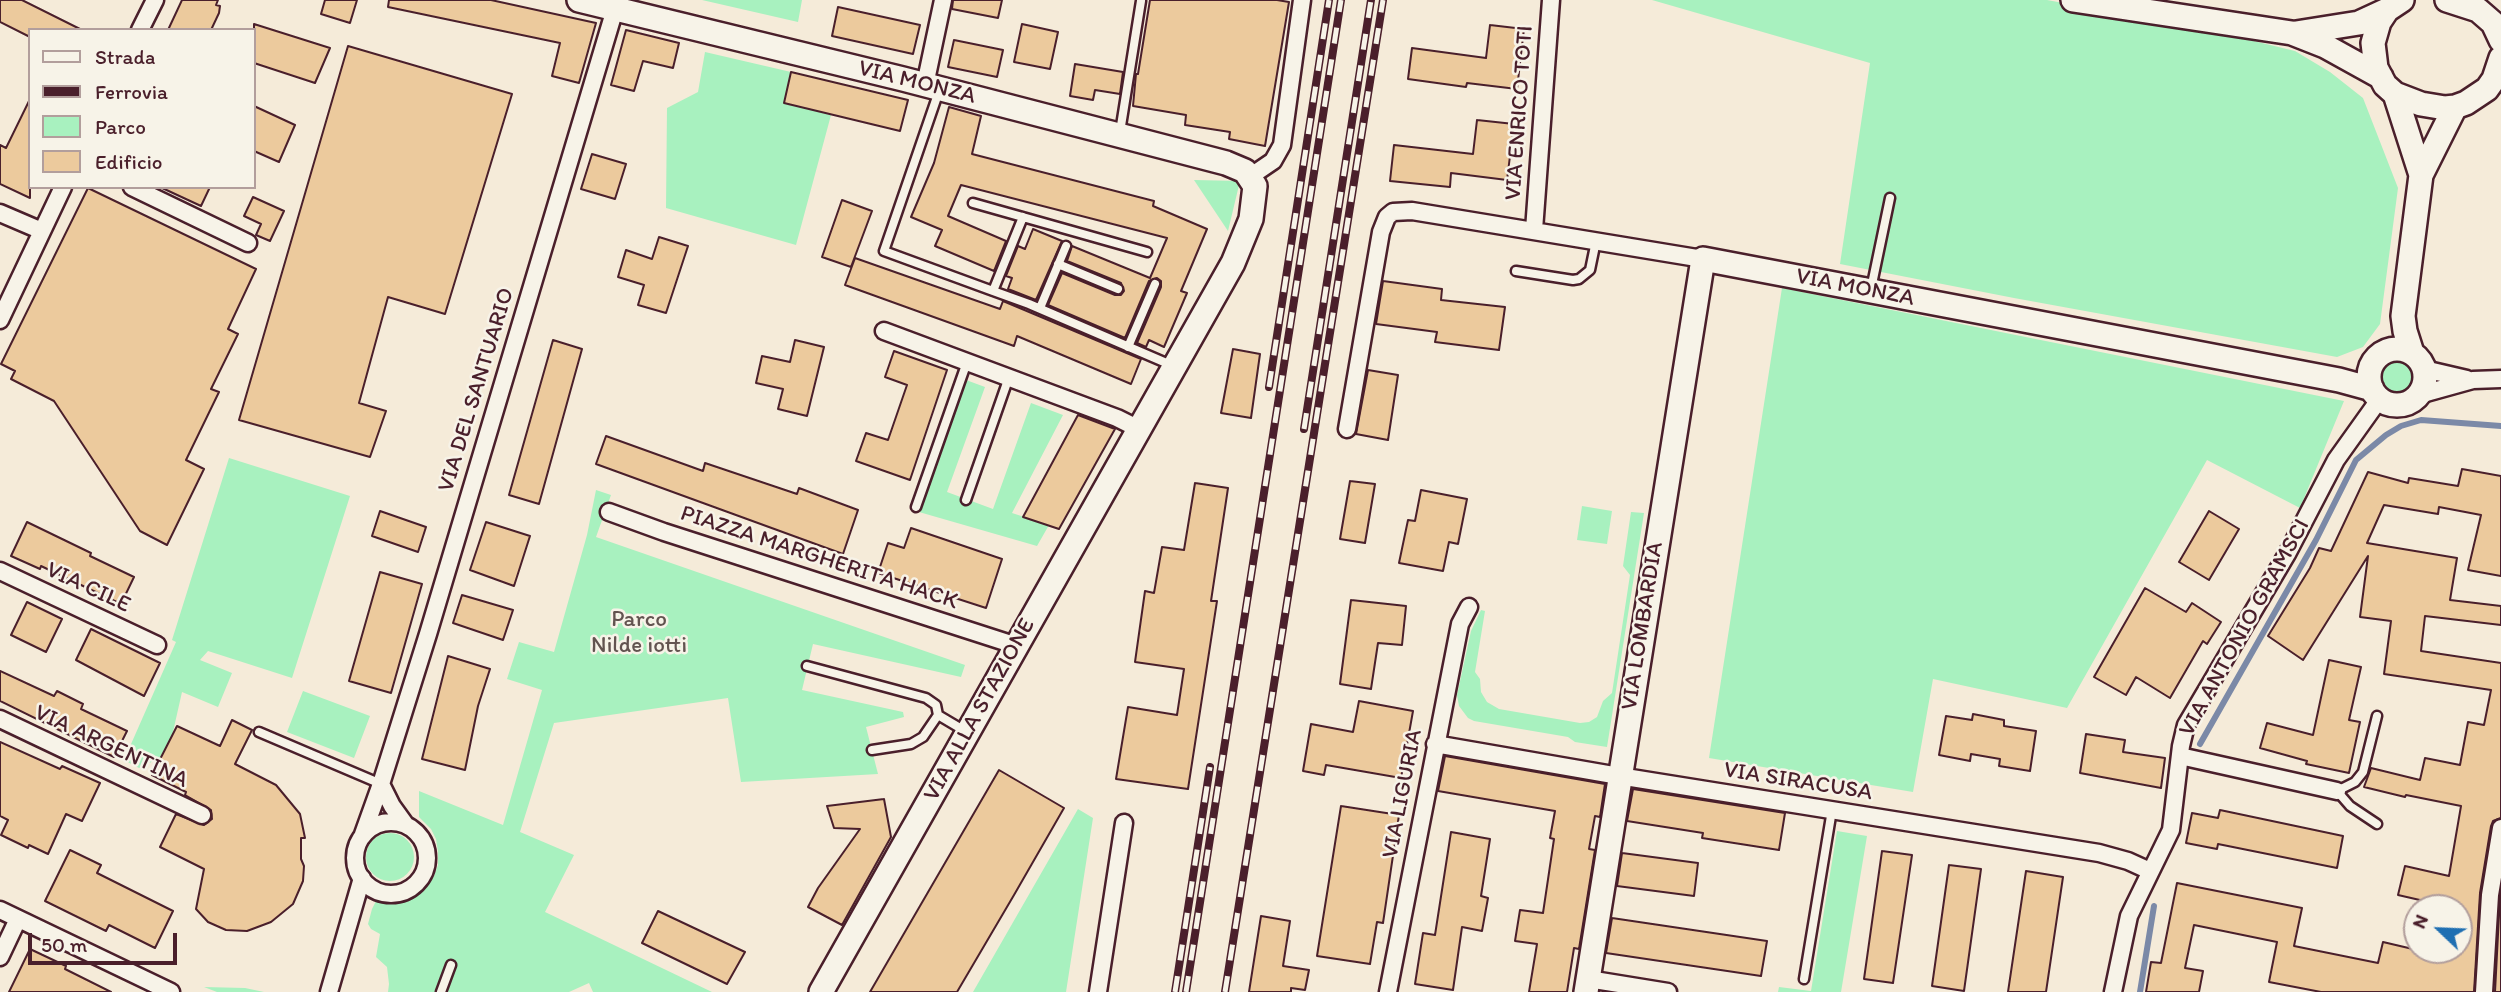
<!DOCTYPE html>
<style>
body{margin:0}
#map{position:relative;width:2501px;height:992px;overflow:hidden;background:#f5ebd9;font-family:Itim,sans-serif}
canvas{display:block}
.legend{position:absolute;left:28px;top:28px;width:228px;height:161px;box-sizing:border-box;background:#f7f3e8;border:2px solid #b29e9c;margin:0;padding:9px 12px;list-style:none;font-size:21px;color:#4a1f2b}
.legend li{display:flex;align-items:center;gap:14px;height:35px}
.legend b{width:35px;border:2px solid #b29e9c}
.north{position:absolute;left:2403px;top:894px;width:70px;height:70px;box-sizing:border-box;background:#f7f3e8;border:2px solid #b29e9c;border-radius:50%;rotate:293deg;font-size:19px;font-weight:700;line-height:28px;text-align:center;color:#4a1f2b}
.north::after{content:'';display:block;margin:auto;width:24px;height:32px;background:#1f6fb2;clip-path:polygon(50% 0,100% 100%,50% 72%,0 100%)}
.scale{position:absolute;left:28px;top:933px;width:149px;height:32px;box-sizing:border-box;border:4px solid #4a1f2b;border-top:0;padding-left:9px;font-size:21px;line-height:24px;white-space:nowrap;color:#4a1f2b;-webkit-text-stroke:5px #f7f3e8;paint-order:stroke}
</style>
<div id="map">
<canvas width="2501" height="992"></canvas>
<ul class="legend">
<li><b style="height:9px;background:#f7f3e8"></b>Strada</li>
<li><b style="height:9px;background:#4a1f2b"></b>Ferrovia</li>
<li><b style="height:19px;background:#a8f1bf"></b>Parco</li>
<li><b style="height:19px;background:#ecca9d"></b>Edificio</li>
</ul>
<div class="north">N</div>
<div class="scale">50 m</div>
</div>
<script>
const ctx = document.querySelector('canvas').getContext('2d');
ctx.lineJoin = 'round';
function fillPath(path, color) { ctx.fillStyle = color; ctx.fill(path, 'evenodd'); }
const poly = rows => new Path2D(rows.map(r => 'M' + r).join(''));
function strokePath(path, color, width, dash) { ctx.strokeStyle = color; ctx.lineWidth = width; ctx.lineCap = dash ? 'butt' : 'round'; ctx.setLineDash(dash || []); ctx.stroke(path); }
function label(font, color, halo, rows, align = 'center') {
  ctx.font = font + ' Itim,sans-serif'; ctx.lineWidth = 5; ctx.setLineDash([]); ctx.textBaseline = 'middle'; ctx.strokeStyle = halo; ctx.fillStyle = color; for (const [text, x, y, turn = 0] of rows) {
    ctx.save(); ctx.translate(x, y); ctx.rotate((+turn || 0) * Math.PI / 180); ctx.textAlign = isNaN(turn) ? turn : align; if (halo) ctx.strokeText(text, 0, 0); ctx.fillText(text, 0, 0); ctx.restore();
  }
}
const green = poly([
 [702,0,802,0,798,22],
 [1652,0,2047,0,2204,29,2295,51,2330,72,2363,98,2398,188,2380,324,2363,347,2337,357,2014,298,1840,264,1870,63],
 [705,52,791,72,784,103,831,115,796,245,666,208,667,108,698,92],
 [1194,180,1240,181,1228,231],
 [1782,288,2344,401,2300,508,2207,460,2067,708,1933,679,1913,792,1709,758],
 '2382 377a15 15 0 1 1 30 0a15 15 0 1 1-30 0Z',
 [966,380,985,387,947,492,993,509,1031,403,1063,415,1012,513,1049,525,1037,546,919,512],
 [229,458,350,496,292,678,208,651,200,660,232,673,218,707,182,692,168,754,139,768,124,760,176,642,172,640],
 [596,490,611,495,596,537,965,665,961,677,813,644,802,690,903,712,904,717,866,727,878,774,741,782,728,698,554,723,520,832,574,855,545,912,712,992,593,992,589,983,569,992,388,992,389,984,387,967,376,957,380,934,371,929,368,924,372,909,376,901,403,902,421,893,434,876,438,865,438,852,436,839,431,829,419,817,419,791,503,825,542,690,507,679,519,642,554,652,587,535],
 [1582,506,1612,511,1607,544,1577,540],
 [1631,512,1644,513,1607,747,1575,742,1568,737,1474,721,1468,718,1459,706,1457,695,1471,631,1481,610,1485,611,1475,672,1480,679,1481,692,1487,702,1499,709,1580,723,1589,722,1597,717,1603,701,1612,693,1630,575,1623,566],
 [303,691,370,716,354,758,287,732],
 [1078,809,1093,818,1066,992,973,992],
 [1837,831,1867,836,1841,992,1778,992,1779,987,1811,991],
 '366 857a24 24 0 1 1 48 0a24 24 0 1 1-48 0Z',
 [204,987,245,988,264,992,217,992]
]);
const stream = poly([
 [2200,744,2316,540,2356,460,2386,435,2401,426,2421,420,2501,426],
 [2140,992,2154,906]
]);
const building = poly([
 [0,0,22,0,82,30,30,30,30,37,0,22,0,0],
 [182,0,218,0,216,5,220,6,219,13,211,30,168,30,182,0],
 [325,0,357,0,350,23,321,14,325,0],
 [389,0,491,0,596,23,579,83,552,76,560,43,388,7,389,0],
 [953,0,1002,0,998,18,952,9,953,0],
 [1150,0,1277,0,1289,2,1265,146,1229,139,1230,132,1185,125,1186,115,1133,106,1136,74,1138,74,1150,0],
 [838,7,920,25,913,54,832,36,838,7],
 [254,24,330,48,315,83,254,63,254,24],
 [1022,24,1058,32,1050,69,1014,62,1022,24],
 [1490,25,1524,29,1517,89,1467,83,1466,87,1408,79,1412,48,1486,58,1490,25],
 [626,30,679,43,673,68,643,61,634,91,611,85,626,30],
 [954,40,1003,50,997,77,948,67,954,40],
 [348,46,512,94,445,314,388,297,359,403,386,411,370,457,239,420,348,46],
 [1075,64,1123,72,1120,94,1095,90,1093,100,1070,96,1075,64],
 [791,72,908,100,900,131,784,103,791,72],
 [30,99,30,198,0,184,0,145,6,148,30,99],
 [254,106,295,125,279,162,254,151,254,106],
 [949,107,981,116,972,154,1154,201,1153,206,1207,229,1181,291,1187,293,1164,347,1149,340,1146,347,1137,343,1161,287,1161,281,1157,278,1149,281,1125,338,1048,305,1062,273,1115,295,1121,295,1124,291,1121,283,1067,261,1072,246,1150,278,1167,238,961,185,948,216,1006,241,994,271,935,246,942,230,911,217,934,163,949,107],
 [1477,120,1514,124,1507,180,1451,173,1450,187,1390,181,1394,145,1473,154,1477,120],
 [592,154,626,164,615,199,581,189,592,154],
 [160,187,210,187,201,206,160,187],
 [88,188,256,269,228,329,238,334,211,389,219,392,186,460,204,469,167,545,140,531,54,401,11,379,15,371,1,364,88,188],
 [253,197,284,211,270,241,256,235,261,224,244,216,253,197],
 [842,200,872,211,851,267,822,257,842,200],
 [1033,229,1062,241,1036,300,1008,289,1012,278,1006,276,1018,246,1025,249,1033,229],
 [659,237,688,246,666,313,638,305,644,285,618,277,626,250,652,259,659,237],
 [855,258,1000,309,1003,301,1141,359,1131,384,1017,336,1014,346,845,285,855,258],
 [1383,281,1442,289,1441,300,1505,307,1499,350,1435,342,1437,332,1376,324,1383,281],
 [553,340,582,349,539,504,509,495,553,340],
 [795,340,824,347,807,416,778,409,783,389,756,383,762,356,790,362,795,340],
 [1233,349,1260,354,1251,418,1221,413,1233,349],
 [894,351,947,370,910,480,856,461,866,433,888,440,907,385,885,377,894,351],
 [1368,370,1398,375,1388,440,1356,434,1368,370],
 [1078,415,1115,429,1059,529,1023,517,1078,415],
 [606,436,703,471,705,463,797,494,799,488,858,510,843,554,596,464,606,436],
 [2462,469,2501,476,2501,576,2468,570,2481,515,2439,507,2438,514,2384,505,2367,543,2457,558,2450,600,2501,606,2501,625,2425,616,2421,651,2501,663,2501,818,2493,821,2491,826,2480,893,2474,992,2321,992,2269,982,2277,942,2194,925,2185,968,2203,971,2199,992,2146,992,2151,962,2161,963,2177,883,2302,908,2294,946,2378,963,2383,942,2417,950,2459,950,2459,908,2446,908,2446,906,2398,895,2405,866,2449,876,2461,806,2406,795,2405,797,2364,787,2371,768,2420,780,2425,758,2460,765,2468,722,2484,725,2491,690,2384,674,2391,621,2360,617,2368,556,2303,660,2268,636,2310,568,2319,548,2331,551,2368,472,2408,483,2409,478,2458,486,2462,469],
 [1350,481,1375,484,1365,543,1340,539,1350,481],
 [1195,483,1228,488,1211,601,1217,601,1188,789,1116,779,1128,707,1177,715,1184,669,1135,662,1145,591,1154,593,1162,547,1184,550,1195,483],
 [1421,490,1467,499,1458,544,1449,542,1443,571,1399,563,1408,520,1415,521,1421,490],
 [380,511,426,527,418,552,372,536,380,511],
 [2209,511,2239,529,2209,580,2179,562,2209,511],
 [27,522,91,553,90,556,134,577,121,604,41,566,40,569,11,556,27,522],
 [486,522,530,536,514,586,470,570,486,522],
 [911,528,1002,559,986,608,878,573,888,543,904,548,911,528],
 [380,572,422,584,391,693,349,681,380,572],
 [2145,588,2186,612,2192,603,2221,622,2207,644,2203,641,2170,698,2136,677,2126,695,2094,677,2145,588],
 [462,595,513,610,503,640,453,623,462,595],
 [1351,600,1406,606,1402,645,1378,643,1371,689,1340,684,1351,600],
 [27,602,62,619,46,652,11,635,27,602],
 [91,629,160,663,144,696,76,660,91,629],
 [448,656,490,669,478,706,465,770,422,759,448,656],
 [2329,660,2361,667,2349,720,2360,722,2349,773,2306,764,2307,761,2260,748,2267,723,2313,735,2329,660],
 [0,671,54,696,57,691,83,704,81,709,127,731,114,757,0,701,0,671],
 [1359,701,1413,711,1401,778,1326,765,1324,775,1303,771,1311,724,1353,732,1359,701],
 [1973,714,2004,720,2004,726,2036,731,2030,771,1999,766,2000,759,1971,754,1970,761,1939,755,1946,716,1972,720,1973,714],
 [232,720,252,730,235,764,276,785,300,814,305,838,301,838,301,859,304,866,303,881,293,904,271,922,247,931,226,930,208,922,196,909,204,869,160,847,176,814,204,825,212,819,211,810,185,795,186,792,152,775,177,726,220,746,232,720],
 [2086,734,2125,740,2123,752,2165,758,2161,788,2080,773,2086,734],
 [0,742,60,769,62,766,100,783,82,821,66,814,48,854,29,845,28,848,1,835,8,820,0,816,0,742],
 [1445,756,1605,784,1600,817,1595,816,1589,849,1595,850,1579,949,1574,948,1567,992,1529,992,1537,944,1515,941,1520,910,1543,913,1554,839,1550,838,1555,811,1438,791,1445,756],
 [999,770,1064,808,1014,895,957,992,870,992,999,770],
 [1633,789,1785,813,1779,850,1702,838,1703,833,1627,821,1633,789],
 [884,799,891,837,842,925,808,907,818,888,860,829,834,828,827,806,884,799],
 [1341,806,1399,815,1383,923,1377,922,1370,964,1317,956,1341,806],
 [2220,810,2343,836,2337,868,2218,844,2217,849,2186,843,2192,813,2218,818,2220,810],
 [1451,832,1490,839,1481,896,1488,898,1482,931,1462,927,1453,990,1415,984,1423,933,1435,935,1451,832],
 [70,850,101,865,97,873,173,911,155,948,109,925,106,931,45,901,70,850],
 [1882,851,1912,855,1893,983,1864,979,1882,851],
 [1622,853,1698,863,1694,896,1617,886,1622,853],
 [1949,865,1981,869,1964,991,1932,986,1949,865],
 [2026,871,2063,877,2046,992,2008,992,2026,871],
 [2501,893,2501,992,2495,992,2500,896,2501,893],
 [658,911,745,952,727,984,642,943,658,911],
 [1261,916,1290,921,1283,966,1309,970,1305,990,1291,988,1291,992,1249,992,1261,916],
 [1612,918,1767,941,1761,976,1606,953,1612,918],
 [30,949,66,966,65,969,111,992,9,992,30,949]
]);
const lane = poly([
 [939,91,884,251,993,291,1023,217],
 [1120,132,1141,1],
 [973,203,1147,252],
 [1058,264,1118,289],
 [1516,271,1573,280,1579,279,1590,270,1596,241],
 [1871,289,1890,198],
 [993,291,1029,304,1171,365],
 [1040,308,1066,246],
 [1128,347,1155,284],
 [966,500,1009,377],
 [916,507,967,362],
 [807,666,926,698,936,705,938,715,923,737,911,744,872,750],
 [938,715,965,731],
 [259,732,381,784],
 [2377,824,2350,806,2337,791,2355,782,2363,772,2377,716],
 [1804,979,1832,810],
 [441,992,451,965]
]);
const street = poly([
 [140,30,155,0],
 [925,85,943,0],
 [1251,176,1273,161,1282,145,1302,0],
 [132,187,248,243],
 [0,213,42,231],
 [1534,230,1551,0],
 [0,320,63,187],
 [884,331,1117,418,1139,429],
 [2424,369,2467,379],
 [2419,395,2473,380,2501,379],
 [1347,429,1381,232,1387,217,1393,212,1412,211,1703,259],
 [609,512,664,532,1005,642,1016,648],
 [0,571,157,645],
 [0,719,202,815],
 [1435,744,1619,776,2099,853,2128,861,2150,871],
 [2180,756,2337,791],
 [381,784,392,806,405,824],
 '355 858a36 36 0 1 1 72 0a36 36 0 1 1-72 0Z',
 [362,837,381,784,428,634,615,9],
 [0,910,171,992],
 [0,957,18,919],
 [1588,979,1668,992],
 [329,992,362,878],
 [1098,992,1124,823],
 [1388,992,1460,624,1469,607],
 [2113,992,2129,916,2171,830,2181,746,2186,725,2287,554,2336,460,2376,404,2381,400],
 [2484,992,2490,895,2501,828]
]);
const secondary = poly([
 [579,0,903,79,1226,163,1245,171,1255,186,1251,219,1233,263,821,992],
 [2073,0,2292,33,2325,46,2381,77],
 [2402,0,2387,10,2379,22,2373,43,2376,68,2385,85,2395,94,2421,104,2445,108,2455,107,2466,103,2487,89,2494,79,2501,58],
 [2447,0,2478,10,2493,23,2501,40],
 [2296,33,2359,23,2387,10],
 [2395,94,2421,175],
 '2369 377a28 28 0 1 1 56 0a28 28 0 1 1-56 0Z',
 [2412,353,2405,331,2403,316,2421,175,2455,107],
 [1586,992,1703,259,2339,380,2372,389]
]);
const rail = poly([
 [1269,387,1329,0],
 [1304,429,1371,0],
 [1175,992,1210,767],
 [1186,992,1341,0],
 [1225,992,1383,0]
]);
const streetNames = [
 ["VIA MONZA",917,83,14],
 ["VIA ENRICO TOTI",1520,113,-86],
 ["VIA MONZA",1855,288,11],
 ["VIA DEL SANTUARIO",477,390,-73],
 ["PIAZZA MARGHERITA HACK",819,558,18],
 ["VIA CILE",88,588,25],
 ["VIA LOMBARDIA",1643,626,-81],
 ["VIA ANTONIO GRAMSCI",2245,628,-61],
 ["VIA ALLA STAZIONE",980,710,-61],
 ["VIA ARGENTINA",111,747,25],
 ["VIA SIRACUSA",1798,782,9],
 ["VIA LIGURIA",1403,794,-79]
];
const parkNames = [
 ["Parco",639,620],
 ["Nilde iotti",639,646]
];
fillPath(green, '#a8f1bf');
strokePath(stream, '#7b89a7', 6);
fillPath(building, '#ecca9d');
strokePath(building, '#4a1f2b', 2);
strokePath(lane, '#4a1f2b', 13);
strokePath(street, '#4a1f2b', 21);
strokePath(secondary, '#4a1f2b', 28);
strokePath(lane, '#f7f3e8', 8);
strokePath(street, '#f7f3e8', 16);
strokePath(secondary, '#f7f3e8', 23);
strokePath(rail, '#4a1f2b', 8);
strokePath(rail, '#f7f3e8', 5, [16]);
label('23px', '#4a1f2b', '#f7f3e8', streetNames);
label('23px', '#625450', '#f7f3e8', parkNames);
</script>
